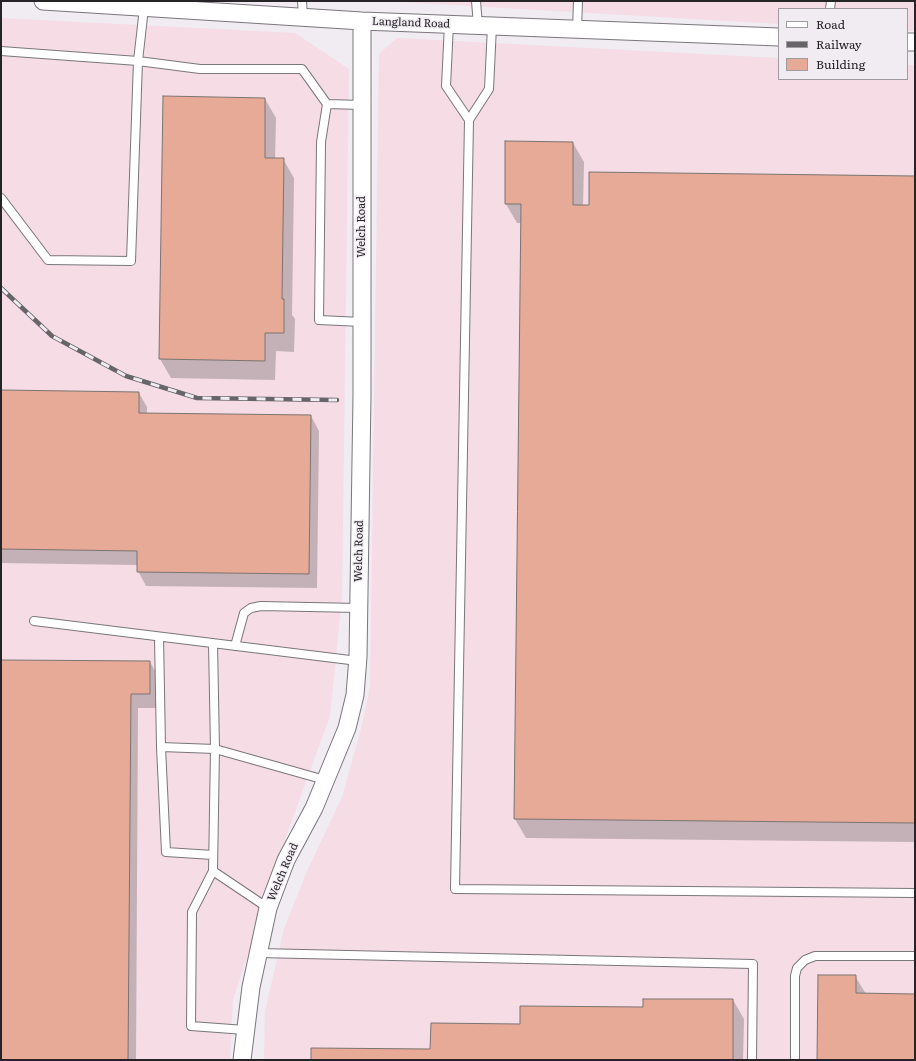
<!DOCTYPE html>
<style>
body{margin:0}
#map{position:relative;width:916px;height:1061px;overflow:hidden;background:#f0ecf2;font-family:Literata,serif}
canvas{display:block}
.frame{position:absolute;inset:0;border:2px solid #262426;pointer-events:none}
.legend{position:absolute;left:778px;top:8px;width:130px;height:72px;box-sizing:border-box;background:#f0ecf2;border:1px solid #9f9ca0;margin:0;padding:5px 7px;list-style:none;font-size:12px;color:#262426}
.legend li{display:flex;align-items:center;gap:8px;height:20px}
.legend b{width:20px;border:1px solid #9f9ca0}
</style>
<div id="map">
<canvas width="916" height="1061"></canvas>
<div class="frame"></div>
<ul class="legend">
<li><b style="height:5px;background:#fff"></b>Road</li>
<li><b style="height:5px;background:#676568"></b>Railway</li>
<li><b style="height:11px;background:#e6aa96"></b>Building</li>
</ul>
</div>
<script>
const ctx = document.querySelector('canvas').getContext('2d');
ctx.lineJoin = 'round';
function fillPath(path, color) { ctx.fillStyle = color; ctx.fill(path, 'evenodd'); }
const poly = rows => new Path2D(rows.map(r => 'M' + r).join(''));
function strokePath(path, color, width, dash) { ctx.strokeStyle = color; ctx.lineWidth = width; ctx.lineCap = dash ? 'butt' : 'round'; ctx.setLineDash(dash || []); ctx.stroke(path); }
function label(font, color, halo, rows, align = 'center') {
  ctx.font = font + ' Literata,serif'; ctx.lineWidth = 3; ctx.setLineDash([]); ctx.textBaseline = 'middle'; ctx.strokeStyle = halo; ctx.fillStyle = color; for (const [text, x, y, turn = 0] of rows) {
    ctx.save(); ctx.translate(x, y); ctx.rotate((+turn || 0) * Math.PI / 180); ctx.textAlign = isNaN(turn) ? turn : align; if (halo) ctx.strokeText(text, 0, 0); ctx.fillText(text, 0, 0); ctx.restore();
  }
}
const commercial = poly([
 [383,1,915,1,915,31,907,31,907,9,779,9,779,24],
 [1,18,295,33,349,69,342,598,330,716,288,831,233,1000,230,1060,1,1060],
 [397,38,779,58,779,79,907,79,907,65,915,65,915,1060,264,1060,265,1011,284,929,307,871,342,797,360,733,370,688,379,54]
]);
const shadow = poly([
 [164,97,265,99,276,118,275,159,283,159,294,178,292,315,295,319,294,352,276,351,275,380,171,378,160,359],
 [573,143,584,162,583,206,915,177,915,842,526,838,515,819,522,223,517,223,506,204],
 [1,391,139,393,147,407,147,414,311,416,319,431,317,588,146,586,138,571,138,565,1,563],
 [1,661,150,662,158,676,158,708,138,708,136,1060,1,1060],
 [855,976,866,994,915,995,915,1060,818,1060],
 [733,1000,744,1019,743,1060,312,1060,431,1050,521,1025,644,1008]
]);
const building = poly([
 [163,96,265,98,265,158,284,158,282,299,284,299,284,333,265,333,265,361,159,359,163,96],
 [505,141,573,142,573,205,589,205,589,172,915,176,915,823,514,819,521,204,505,204,505,141],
 [1,390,139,392,139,413,311,415,309,574,137,572,137,551,1,549,1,390],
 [1,660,150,661,150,694,131,694,128,1060,1,1060,1,660],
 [818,975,856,975,856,993,915,994,915,1060,817,1060,818,975],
 [643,999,733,999,733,1060,311,1060,311,1048,430,1049,431,1023,520,1024,520,1006,643,1007,643,999]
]);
const lane = poly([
 [302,1,303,17],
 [476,1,478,26],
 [830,9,831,1],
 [449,24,446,86,469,120],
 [492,26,489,89,469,120,455,889,915,893],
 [577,29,578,1],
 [1,51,138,61,200,69,302,69,327,104,362,105],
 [327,104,321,142,319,320,362,322],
 [1,198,48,260,131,261,138,61,144,8],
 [34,621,358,661],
 [159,637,161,747,215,749,213,643],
 [235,646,244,613,251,608,261,606,358,608],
 [161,747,166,852,213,855],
 [213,871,192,912,191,1026,245,1030],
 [268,908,213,871,215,749,325,780],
 [258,953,753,964,752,1060],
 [795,1060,795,976,797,968,805,960,815,956,915,956]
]);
const street = poly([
 [43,1,362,21,779,37],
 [907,42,915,42],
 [242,1060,251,987,268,908,286,860,314,808,347,728,355,695,358,657,362,395,362,21]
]);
const rail = poly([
 [1,288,52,336,126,376,197,398,337,400]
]);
const streetNames = [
 ["Langland Road",411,23,2],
 ["Welch Road",362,227,-90],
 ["Welch Road",359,551,-89],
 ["Welch Road",283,872,-67]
];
fillPath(commercial, '#f5dce5');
fillPath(shadow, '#0003');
fillPath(building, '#e6aa96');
strokePath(building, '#7b7472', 1);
strokePath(lane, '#7a767c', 10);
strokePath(street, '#7a767c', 19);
strokePath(lane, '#fff', 8);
strokePath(street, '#fff', 17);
strokePath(rail, '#676568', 4.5);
strokePath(rail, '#f0ecf2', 3, [9]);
label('11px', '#262426', '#f0ecf2', streetNames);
</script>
